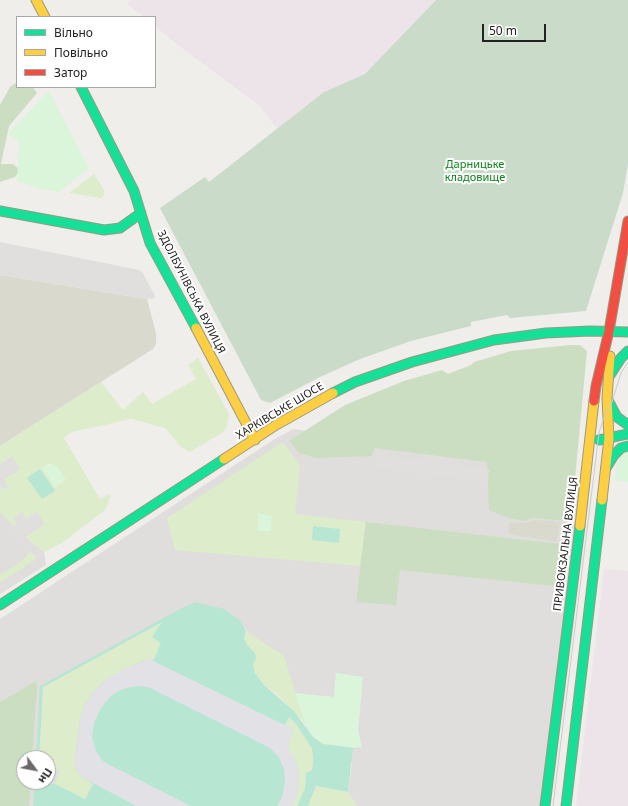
<!DOCTYPE html>
<meta charset="utf-8">
<style>
body{margin:0}
#map{position:relative;width:628px;height:806px;overflow:hidden;background:#f0eeeb;font-family:"Noto Sans",sans-serif}
canvas{display:block}
.legend{position:absolute;left:16px;top:16px;width:140px;height:72px;box-sizing:border-box;background:#fff;border:1px solid #a7a7a7;margin:0;padding:5px 7px;list-style:none;font-size:12px;color:#222}
.legend li{display:flex;align-items:center;gap:8px;height:20px}
.legend b{width:20px;border:1px solid #a7a7a7}
.north{position:absolute;left:16px;top:750px;width:40px;height:40px;box-sizing:border-box;background:#fff;border:1px solid #a7a7a7;border-radius:50%;rotate:122deg;font-size:11px;font-weight:700;line-height:16px;text-align:center;color:#222}
.north::after{content:'';display:block;margin:auto;width:14px;height:18px;background:#6a6968;clip-path:polygon(50% 0,100% 100%,50% 72%,0 100%)}
.scale{position:absolute;left:482px;top:24px;width:64px;height:18px;box-sizing:border-box;border:2px solid #222;border-top:0;padding-left:5px;font-size:12px;line-height:14px;white-space:nowrap;color:#222;-webkit-text-stroke:3px #fff;paint-order:stroke}
</style>
<div id="map">
<canvas width="628" height="806"></canvas>
<ul class="legend">
<li><b style="height:5px;background:#16e098"></b>Вільно</li>
<li><b style="height:5px;background:#ffcf43"></b>Повільно</li>
<li><b style="height:5px;background:#f24e42"></b>Затор</li>
</ul>
<div class="north">Пн</div>
<div class="scale">50 m</div>
</div>
<script>
const ctx = document.querySelector('canvas').getContext('2d');
ctx.lineJoin = 'round';
function fillPath(path, color) { ctx.fillStyle = color; ctx.fill(path, 'evenodd'); }
const poly = rows => new Path2D(rows.map(r => 'M' + r).join(''));
function strokePath(path, color, width, dash) { ctx.strokeStyle = color; ctx.lineWidth = width; ctx.lineCap = dash ? 'butt' : 'round'; ctx.setLineDash(dash || []); ctx.stroke(path); }
function label(font, color, halo, rows, align = 'center') {
  ctx.font = font + ' "Noto Sans",sans-serif'; ctx.lineWidth = 4; ctx.setLineDash([]); ctx.textBaseline = 'middle'; ctx.strokeStyle = halo; ctx.fillStyle = color; for (const [text, x, y, turn = 0] of rows) {
    ctx.save(); ctx.translate(x, y); ctx.rotate((+turn || 0) * Math.PI / 180); ctx.textAlign = isNaN(turn) ? turn : align; if (halo) ctx.strokeText(text, 0, 0); ctx.fillText(text, 0, 0); ctx.restore();
  }
}
const residential = poly([
 [293,429,562,468,581,485,542,806,357,806,348,792,352,763,313,737,241,622,36,758,24,758,24,782,34,782,33,806,0,806,0,619,273,440],
 [0,511,14,527,44,552,46,565,0,594]
]);
const industrial = poly([
 [129,0,436,0,365,74,324,92,277,129,260,106,179,46,155,26,155,17,144,17,128,4],
 [604,569,628,571,628,806,576,806]
]);
const construction = poly([
 [0,275,147,299,156,333,156,344,153,349,0,446],
 [535,520,560,522,557,542,508,534,510,522,524,523]
]);
const grass = poly([
 [94,174,104,190,104,195,101,198,69,193],
 [198,358,229,414,227,426,222,433,190,452,180,446,165,428,131,419,72,432,64,438,100,499,109,494,111,496,105,510,62,543,44,552,26,537,44,524,37,512,26,518,21,513,13,518,17,524,14,527,0,512,0,486,3,490,8,486,4,480,12,456,0,464,0,446,101,382,123,410,143,392,152,404,196,379,188,365],
 [283,442,300,465,295,514,366,522,360,566,175,550,167,518],
 [30,551,36,556,35,560,0,583,0,575,23,560],
 [163,622,161,643,154,660,142,661,106,680,83,777,93,784,85,799,55,784,59,771,48,768,48,758,39,758,43,687],
 [246,631,284,656,305,723,280,697,264,685,255,673,253,664,255,653,247,645,244,638],
 [289,717,296,724,312,749,313,762,312,770,306,773,305,788,297,806,292,806,297,794,296,762,288,749,293,729,285,725],
 [316,786,348,792,357,806,308,806]
]);
const forest = poly([
 [17,82,17,87,33,87,37,93,9,126,1,164,13,164,20,170,15,177,0,182,0,105,10,87],
 [570,345,580,345,587,351,573,500,568,500,566,521,533,518,524,521,509,518,489,510,487,462,374,448,372,456,316,458,299,453,289,441,345,405,404,381,442,370,448,374,471,365,474,362,511,351],
 [366,522,569,545,563,587,400,570,396,605,356,602],
 [36,681,37,686,32,758,24,758,24,782,31,782,29,806,0,806,0,702]
]);
const cemetery = poly([
 [436,0,628,0,628,164,623,193,586,311,510,318,507,315,471,322,471,326,411,341,360,359,320,377,270,403,261,400,160,208,205,177,209,182,324,92,365,74]
]);
const park = poly([
 [49,91,89,168,59,192,38,188,17,181,19,142,8,133],
 [628,452,628,482,615,480,616,468,621,455],
 [50,463,57,466,66,480,55,488,42,468],
 [258,513,272,516,271,531,258,531],
 [336,673,363,677,358,730,362,747,353,748,323,744,313,737,305,723,295,693,334,697]
]);
const pitch = poly([
 [40,469,55,491,42,499,27,478],
 [313,526,340,529,339,543,312,540],
 [196,602,224,609,241,621,246,631,244,638,247,645,255,653,256,659,253,664,255,673,264,685,294,711,313,737,323,744,353,748,348,792,316,786,308,806,297,806,305,788,306,773,312,770,313,762,312,749,296,724,289,717,285,725,293,729,288,749,296,762,300,775,297,794,292,806,33,806,34,782,48,782,48,768,60,771,55,784,85,799,93,784,82,777,76,770,75,759,80,719,85,704,94,691,106,680,142,661,154,660,161,643,152,637,162,622,43,687,39,758,36,758,40,686,178,610]
]);
const parking = poly([
 [0,242,139,270,143,273,156,298,147,299,0,275],
 [377,455,489,470,488,482,376,468],
 [12,456,20,470,4,479,8,487,3,490,0,486,0,464],
 [22,512,26,518,37,512,45,524,22,540,11,529,17,524,13,518],
 [48,768,60,771,55,784,46,782,48,782]
]);
const plaza = poly([
 [149,659,293,729,288,749,296,762,300,775,297,794,292,806,277,806,282,797,285,782,284,769,278,756,270,748,148,687,137,686,123,689,111,696,101,708,94,723,92,737,96,751,102,760,108,764,191,806,136,806,82,777,76,770,75,759,80,719,85,704,94,691,106,680,123,669]
]);
const fast = poly([
 [81,87,134,191,150,243,196,328],
 [0,211,104,230,120,228,141,213],
 [610,375,621,358,628,351],
 [333,393,355,382,412,362,494,340,546,333,590,331,628,332],
 [609,402,617,417,628,425],
 [599,440,628,434],
 [606,468,614,455,621,448,628,446],
 [0,605,224,459],
 [545,806,580,526],
 [566,806,602,500]
]);
const slow = poly([
 [36,0,45,17],
 [196,328,255,440],
 [224,459,276,425,333,393],
 [602,500,609,438,607,398,610,356],
 [580,526,594,401]
]);
const jam = poly([
 [594,401,596,386,609,331,628,221]
]);
const tram = poly([
 [553,806,599,433,603,420,612,402,621,373,628,362]
]);
const parkNames = [
 ["Дарницьке",475,165],
 ["кладовище",475,178]
];
const streetNames = [
 ["ЗДОЛБУНІВСЬКА ВУЛИЦЯ",191,292,63],
 ["ХАРКІВСЬКЕ ШОСЕ",280,411,-31],
 ["ПРИВОКЗАЛЬНА ВУЛИЦЯ",566,544,-83]
];
fillPath(residential, '#dfdedc');
fillPath(industrial, '#ede4e9');
fillPath(construction, '#d9d9cd');
fillPath(grass, '#ddeccb');
fillPath(forest, '#cbdec1');
fillPath(cemetery, '#cadbca');
fillPath(park, '#daf5da');
fillPath(pitch, '#b7e6d2');
fillPath(parking, '#e0dfde');
fillPath(plaza, '#e2e1e5');
strokePath(fast, '#999a82', 11);
strokePath(slow, '#999a82', 11);
strokePath(jam, '#999a82', 11);
strokePath(fast, '#16e098', 9);
strokePath(slow, '#ffcf43', 9);
strokePath(jam, '#f24e42', 9);
strokePath(tram, '#ccc', 1);
label('11px', '#0c8416', '#fff', parkNames);
label('11px', '#222', '#fff', streetNames);
</script>
